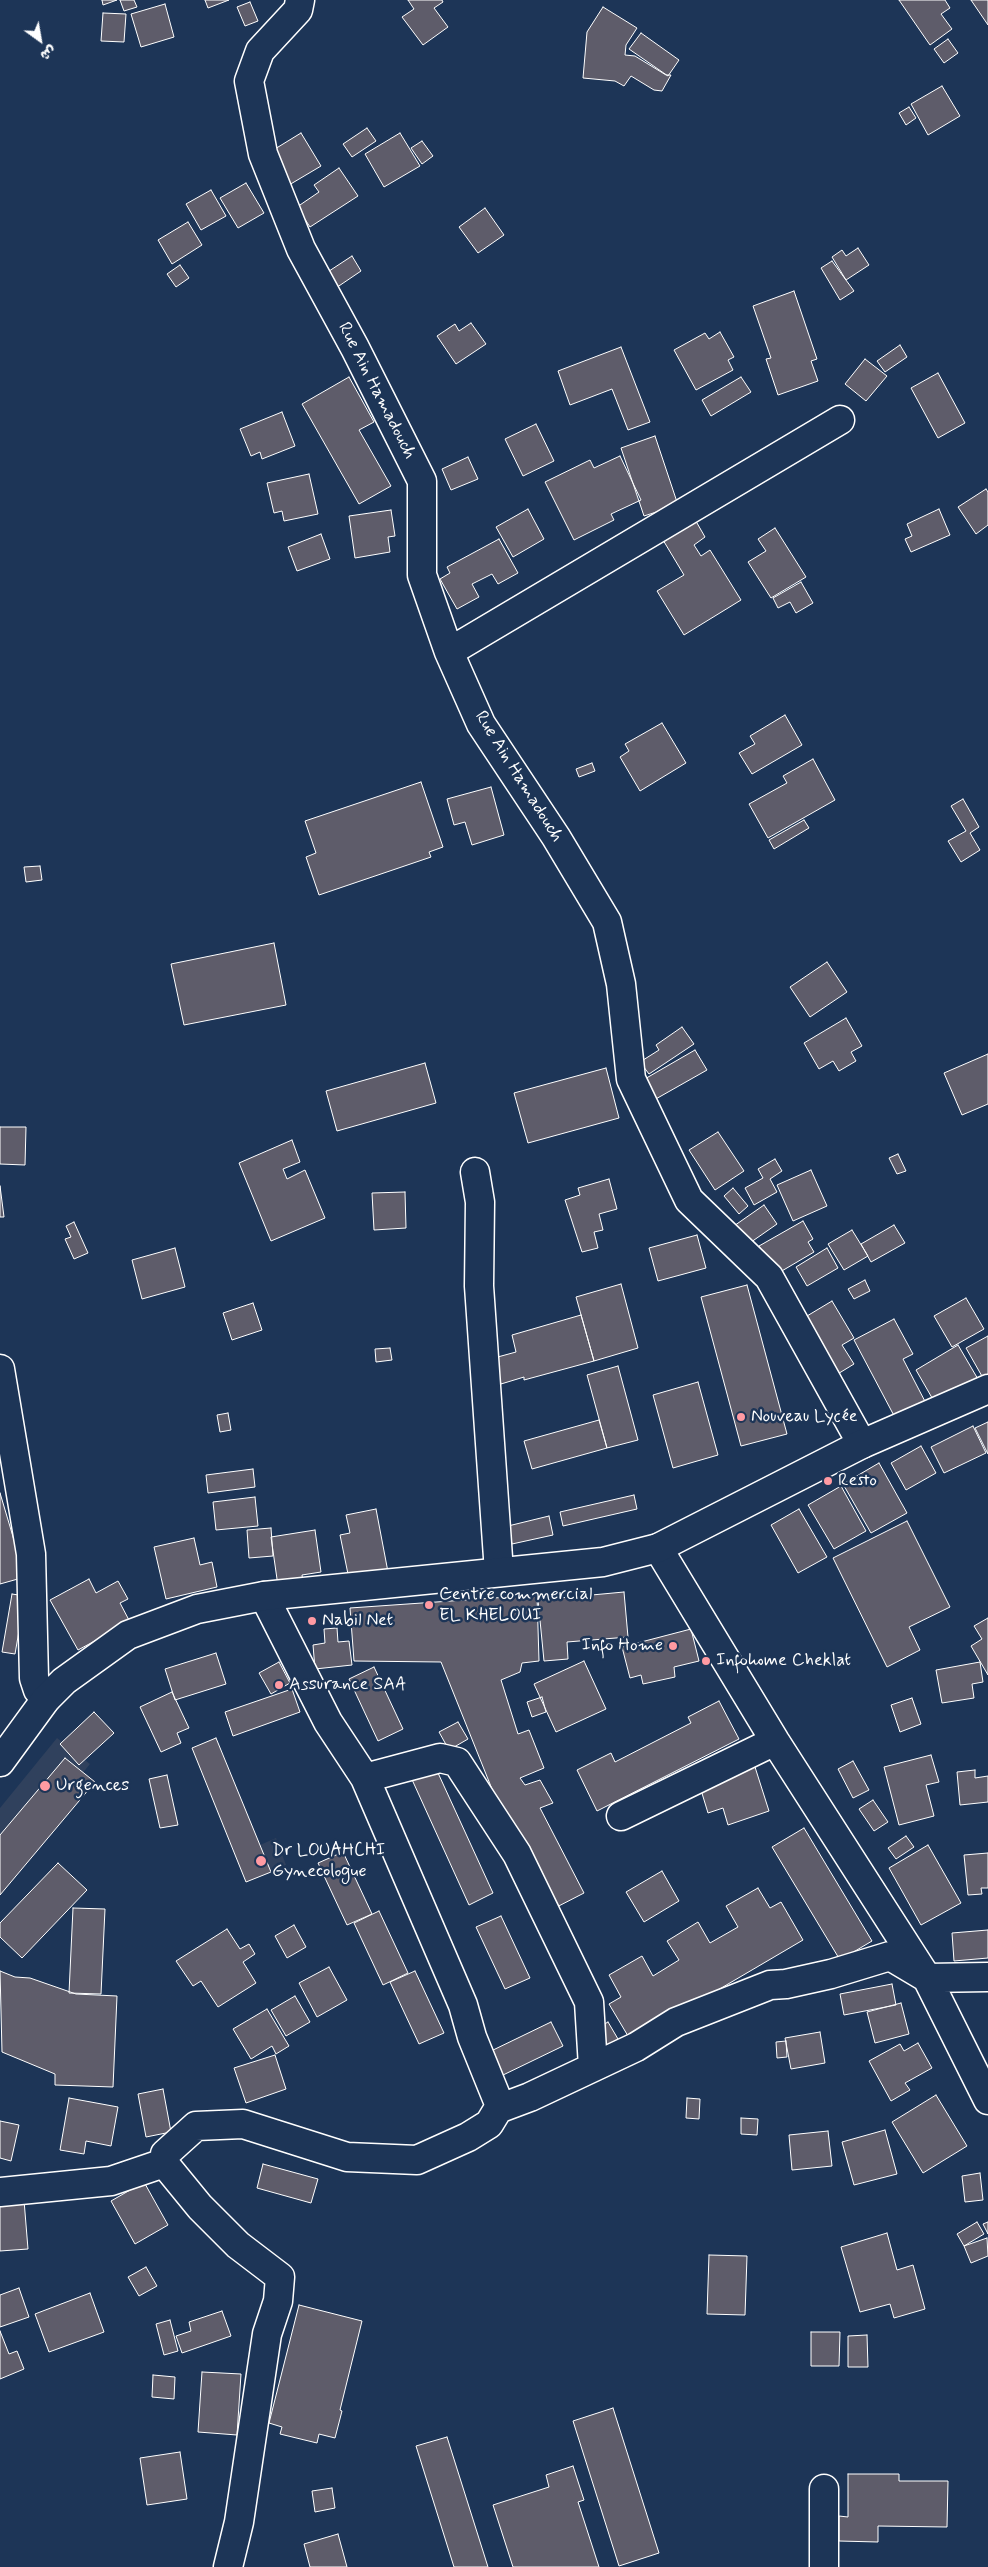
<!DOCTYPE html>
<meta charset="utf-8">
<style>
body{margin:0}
#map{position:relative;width:988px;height:2567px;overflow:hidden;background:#1d3557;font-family:Mynerve,"Playpen Sans Arabic",sans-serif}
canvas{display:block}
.north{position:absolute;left:15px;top:15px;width:50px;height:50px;-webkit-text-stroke:4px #1d3557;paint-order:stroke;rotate:148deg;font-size:14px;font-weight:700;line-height:20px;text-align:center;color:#fff}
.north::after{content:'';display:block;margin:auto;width:18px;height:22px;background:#fff;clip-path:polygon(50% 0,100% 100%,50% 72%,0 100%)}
</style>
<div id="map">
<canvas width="988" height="2567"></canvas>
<div class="north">ش</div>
</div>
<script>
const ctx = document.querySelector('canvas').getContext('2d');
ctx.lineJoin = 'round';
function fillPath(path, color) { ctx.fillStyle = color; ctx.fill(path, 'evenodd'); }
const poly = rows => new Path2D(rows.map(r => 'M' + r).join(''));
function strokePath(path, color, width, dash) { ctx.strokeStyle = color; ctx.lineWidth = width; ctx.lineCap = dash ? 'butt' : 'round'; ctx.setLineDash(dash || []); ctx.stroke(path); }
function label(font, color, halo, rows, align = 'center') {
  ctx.font = font + ' Mynerve,sans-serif'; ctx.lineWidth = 5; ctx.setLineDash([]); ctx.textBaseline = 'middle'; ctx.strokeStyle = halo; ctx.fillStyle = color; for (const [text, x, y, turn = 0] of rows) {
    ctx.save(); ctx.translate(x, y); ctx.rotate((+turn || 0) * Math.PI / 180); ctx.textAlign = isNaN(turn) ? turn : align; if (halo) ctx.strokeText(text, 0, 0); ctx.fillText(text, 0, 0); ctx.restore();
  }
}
const built = poly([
 [57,1738,90,1764,0,1875,0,1808],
 [276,1838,286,1865,246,1882,235,1856]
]);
const building = poly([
 [102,0,117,0,103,5,102,0],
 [120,0,134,0,137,7,124,11,120,0],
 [205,0,229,0,208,8,205,0],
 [408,0,442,0,443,2,434,8,448,27,423,45,402,17,414,9,408,0],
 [899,0,945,0,950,8,941,14,952,29,930,45,899,0],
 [971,0,988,0,988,25,971,0],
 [250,2,258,21,245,26,237,7,250,2],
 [165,4,174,37,141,47,131,14,165,4],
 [603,7,637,28,626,45,625,55,635,56,666,75,671,75,662,91,654,90,631,76,624,86,615,81,583,78,587,32,603,7],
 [103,13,126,14,124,42,101,41,103,13],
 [641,33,679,60,668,76,629,49,641,33],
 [948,39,958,53,944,63,934,49,948,39],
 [942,86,960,116,928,135,911,104,942,86],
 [909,107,916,118,906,125,899,113,909,107],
 [367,128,376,141,352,157,343,144,367,128],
 [301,133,321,166,289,185,270,152,301,133],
 [400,133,420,166,384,187,365,154,400,133],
 [422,141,433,156,422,164,411,148,422,141],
 [339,168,358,196,310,227,297,207,319,192,314,185,339,168],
 [246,183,264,213,238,228,220,198,246,183],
 [211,190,226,216,201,230,186,204,211,190],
 [485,208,504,235,478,253,459,227,485,208],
 [188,222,202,245,172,264,158,240,188,222],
 [858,248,869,265,846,280,832,257,842,250,846,256,858,248],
 [352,256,361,271,330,292,320,277,352,256],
 [832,261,854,291,840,300,821,268,832,261],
 [180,265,189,278,176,287,167,274,180,265],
 [794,291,817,359,811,361,818,381,778,395,766,359,771,358,753,306,794,291],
 [471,323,486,344,456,364,437,336,455,324,459,331,471,323],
 [720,332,734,357,728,360,733,370,696,390,674,350,705,333,709,339,720,332],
 [900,345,907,357,885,372,877,361,900,345],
 [621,347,650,422,628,430,612,389,570,405,558,371,621,347],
 [865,359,887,376,866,401,845,384,865,359],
 [938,373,965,423,938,438,911,388,938,373],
 [349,377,374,422,359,430,391,486,359,504,302,404,349,377],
 [741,377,751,392,711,416,702,400,741,377],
 [282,412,295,446,262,459,260,452,251,456,240,429,282,412],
 [536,424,554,461,523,476,505,439,536,424],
 [655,436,678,505,644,516,621,448,655,436],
 [620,456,641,500,611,514,614,520,574,540,545,482,590,460,594,468,620,456],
 [468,457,478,479,451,490,442,469,468,457],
 [309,474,318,514,284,521,282,511,274,513,267,483,309,474],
 [986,489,988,492,988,525,976,534,958,507,986,489],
 [528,509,544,539,513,557,496,527,528,509],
 [939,509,950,535,911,552,905,539,912,536,907,524,939,509],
 [391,510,395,536,388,537,390,552,355,558,349,516,391,510],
 [693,516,705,537,694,545,701,556,710,550,741,600,684,635,657,591,684,575,660,535,693,516],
 [775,528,806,577,771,598,748,562,766,551,758,539,775,528],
 [321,534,330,559,297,571,288,547,321,534],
 [499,539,518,573,498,584,492,574,472,584,479,597,457,609,440,579,450,573,447,567,499,539],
 [801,582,813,603,796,613,790,602,778,608,773,598,801,582],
 [785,715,802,745,752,774,739,753,755,744,750,736,785,715],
 [662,723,686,763,640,791,620,757,629,751,625,744,662,723],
 [813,759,835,800,768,838,749,804,787,783,783,776,813,759],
 [592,763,595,771,579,777,576,769,592,763],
 [421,782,443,847,429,852,431,857,319,895,306,857,316,853,305,821,421,782],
 [491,787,504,835,472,845,465,822,454,825,447,799,491,787],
 [963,799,979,827,970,833,980,850,961,862,948,841,966,831,951,806,963,799],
 [804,820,809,828,774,849,769,840,804,820],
 [40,866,42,880,26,882,24,867,40,866],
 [274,943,286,1005,184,1025,171,964,274,943],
 [827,962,847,992,810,1017,790,987,827,962],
 [846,1018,862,1046,851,1052,856,1061,839,1071,833,1061,819,1069,804,1043,846,1018],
 [682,1027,694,1044,649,1074,640,1062,659,1050,656,1045,682,1027],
 [695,1050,707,1070,654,1100,643,1080,695,1050],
 [988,1054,988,1104,962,1115,944,1073,988,1054],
 [425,1063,436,1103,337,1131,326,1091,425,1063],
 [606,1068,619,1118,528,1143,514,1093,606,1068],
 [0,1127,26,1127,25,1165,0,1164,0,1127],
 [718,1132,744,1171,715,1190,689,1150,718,1132],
 [292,1140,300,1162,283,1169,287,1179,305,1170,325,1218,271,1241,239,1163,292,1140],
 [898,1154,906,1171,897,1174,889,1158,898,1154],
 [775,1159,782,1171,770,1179,777,1192,754,1205,745,1188,763,1178,758,1169,775,1159],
 [811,1170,827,1206,793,1221,777,1185,811,1170],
 [609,1179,617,1209,599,1214,603,1230,594,1232,598,1248,582,1252,565,1200,580,1195,578,1188,609,1179],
 [0,1186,4,1217,0,1217,0,1186],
 [733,1188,748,1206,739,1214,724,1196,733,1188],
 [405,1192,406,1228,374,1230,372,1193,405,1192],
 [764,1205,777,1224,744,1247,731,1228,764,1205],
 [803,1221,813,1239,808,1242,814,1252,775,1275,759,1246,803,1221],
 [74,1222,88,1253,74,1259,65,1239,71,1237,66,1226,74,1222],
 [894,1225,905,1243,871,1262,861,1244,894,1225],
 [852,1230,868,1256,844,1270,828,1244,852,1230],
 [697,1235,706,1268,658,1281,649,1248,697,1235],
 [175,1248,185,1287,142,1299,132,1260,175,1248],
 [827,1248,838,1268,807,1286,796,1267,827,1248],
 [865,1280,870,1291,854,1299,848,1289,865,1280],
 [621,1284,638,1348,594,1361,576,1297,621,1284],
 [747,1285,787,1434,741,1446,701,1297,747,1285],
 [966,1298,984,1329,952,1347,934,1316,966,1298],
 [832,1301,854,1338,842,1345,854,1364,836,1375,802,1319,832,1301],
 [253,1303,262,1330,232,1340,223,1313,253,1303],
 [581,1315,594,1361,524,1380,524,1377,501,1384,494,1358,516,1352,512,1335,581,1315],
 [894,1319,913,1354,903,1359,930,1411,900,1427,854,1340,894,1319],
 [988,1336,988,1375,983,1378,966,1348,988,1336],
 [958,1345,982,1386,939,1410,916,1370,958,1345],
 [390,1348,392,1360,376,1362,375,1349,390,1348],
 [618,1366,638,1440,607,1448,587,1375,618,1366],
 [698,1382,718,1455,673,1468,653,1395,698,1382],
 [228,1413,231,1430,220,1432,217,1415,228,1413],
 [599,1420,607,1448,532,1469,524,1441,599,1420],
 [988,1422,988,1454,975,1428,988,1422],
 [973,1426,986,1453,944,1473,931,1447,973,1426],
 [921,1446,936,1473,906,1490,891,1463,921,1446],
 [879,1463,907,1513,871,1533,843,1484,879,1463],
 [253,1469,255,1487,208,1493,206,1475,253,1469],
 [841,1486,866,1531,834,1549,808,1505,841,1486],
 [0,1493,25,1577,0,1584,0,1493],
 [634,1495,637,1509,563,1526,560,1512,634,1495],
 [255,1497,258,1526,216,1530,213,1502,255,1497],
 [376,1509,388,1572,349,1579,340,1535,350,1533,346,1515,376,1509],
 [799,1509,827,1557,798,1573,771,1525,799,1509],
 [549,1516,553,1535,512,1544,508,1526,549,1516],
 [907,1521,950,1607,909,1627,920,1650,887,1667,833,1558,907,1521],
 [271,1528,273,1556,249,1558,247,1530,271,1528],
 [315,1530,321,1572,302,1575,303,1583,278,1586,271,1537,315,1530],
 [194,1538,200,1565,212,1562,217,1587,166,1599,154,1547,194,1538],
 [89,1579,96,1593,118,1581,128,1599,120,1603,130,1622,78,1650,50,1600,89,1579],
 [624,1592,628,1637,567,1642,568,1659,544,1661,538,1600,624,1592],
 [12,1594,25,1596,15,1654,2,1652,12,1594],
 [537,1595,539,1661,522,1663,520,1672,501,1680,518,1734,529,1730,544,1768,520,1778,525,1785,540,1780,553,1803,540,1808,584,1893,549,1911,500,1809,441,1662,354,1661,350,1608,537,1595],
 [988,1618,988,1675,971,1646,982,1639,974,1626,988,1618],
 [337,1628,338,1642,349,1641,352,1665,315,1669,313,1645,325,1643,324,1629,337,1628],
 [691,1629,699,1661,674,1667,675,1677,643,1684,641,1675,630,1678,622,1647,691,1629],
 [216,1653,226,1684,175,1700,165,1669,216,1653],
 [584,1661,606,1709,556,1732,534,1684,584,1661],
 [279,1662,290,1683,271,1694,259,1673,279,1662],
 [980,1662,983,1682,972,1684,974,1698,942,1703,936,1670,980,1662],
 [374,1667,403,1729,378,1741,349,1679,374,1667],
 [292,1689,300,1712,233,1736,225,1712,292,1689],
 [172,1692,189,1728,177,1733,181,1743,161,1752,140,1707,172,1692],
 [542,1697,546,1712,532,1717,527,1702,542,1697],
 [912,1698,921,1724,900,1732,891,1705,912,1698],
 [719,1701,739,1739,597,1811,577,1770,611,1753,615,1762,691,1723,688,1717,719,1701],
 [94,1712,114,1733,79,1765,60,1744,94,1712],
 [458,1722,468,1739,449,1750,439,1732,458,1722],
 [216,1738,271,1872,246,1882,192,1748,216,1738],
 [931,1755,939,1782,926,1785,934,1816,899,1825,884,1767,931,1755],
 [65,1758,95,1782,0,1895,0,1835,65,1758],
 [853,1761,869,1790,853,1798,838,1769,853,1761],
 [433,1762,493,1893,469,1905,409,1773,433,1762],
 [755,1767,769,1811,728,1825,723,1808,708,1813,701,1790,715,1786,714,1781,755,1767],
 [975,1770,975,1778,988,1776,988,1802,960,1805,957,1772,975,1770],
 [167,1775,178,1825,160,1828,149,1779,167,1775],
 [873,1800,888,1822,874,1831,859,1809,873,1800],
 [804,1828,872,1941,840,1960,772,1847,804,1828],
 [906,1836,914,1847,896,1859,888,1848,906,1836],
 [928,1845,961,1903,921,1925,889,1868,928,1845],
 [343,1852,372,1914,347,1925,318,1863,343,1852],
 [988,1853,988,1888,981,1888,982,1894,968,1895,964,1855,988,1853],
 [58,1863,87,1890,22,1958,0,1937,0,1923,58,1863],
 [662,1871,679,1901,644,1922,626,1892,662,1871],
 [758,1888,770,1908,781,1902,803,1940,631,2041,609,2004,621,1997,609,1975,642,1956,653,1976,679,1960,667,1941,698,1922,710,1943,738,1927,726,1906,758,1888],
 [73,1908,105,1909,101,1994,69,1993,73,1908],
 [379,1911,408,1973,383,1985,354,1923,379,1911],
 [501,1916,530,1978,505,1989,476,1927,501,1916],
 [294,1925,306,1947,287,1958,275,1936,294,1925],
 [227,1929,240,1949,249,1944,255,1954,243,1962,256,1983,218,2007,201,1981,193,1986,176,1961,227,1929],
 [988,1930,988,1958,954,1961,952,1933,988,1930],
 [329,1967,347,2000,317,2017,299,1983,329,1967],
 [0,1971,15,1977,30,1978,76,1994,117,1996,113,2087,55,2085,55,2074,2,2052,0,1971],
 [415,1971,444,2033,419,2044,390,1982,415,1971],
 [892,1984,896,2005,844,2015,840,1994,892,1984],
 [295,1996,310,2022,286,2036,271,2010,295,1996],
 [901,2003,909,2034,875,2043,867,2012,901,2003],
 [267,2009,289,2046,276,2054,272,2046,251,2059,233,2029,267,2009],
 [551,2022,563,2046,501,2076,489,2052,551,2022],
 [608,2022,618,2039,606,2046,596,2029,608,2022],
 [820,2032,825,2063,791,2069,785,2038,820,2032],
 [786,2041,787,2057,777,2058,776,2042,786,2041],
 [918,2043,932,2068,905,2083,910,2090,891,2101,869,2061,900,2044,904,2051,918,2043],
 [275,2055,286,2089,246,2103,234,2068,275,2055],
 [163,2089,171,2132,146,2137,138,2094,163,2089],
 [936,2095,967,2146,923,2173,892,2122,936,2095],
 [69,2098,118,2107,111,2146,86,2141,84,2154,60,2150,69,2098],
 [687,2098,700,2099,699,2119,686,2118,687,2098],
 [741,2118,758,2119,757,2135,741,2134,741,2118],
 [0,2121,19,2125,11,2161,0,2158,0,2121],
 [885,2130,897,2174,854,2185,842,2142,885,2130],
 [828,2131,832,2166,792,2170,789,2135,828,2131],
 [263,2164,318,2179,311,2203,257,2188,263,2164],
 [980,2173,983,2200,965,2202,962,2176,980,2173],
 [144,2182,168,2225,135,2244,111,2201,144,2182],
 [24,2200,28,2249,0,2251,0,2202,24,2200],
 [977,2222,984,2234,964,2246,957,2234,977,2222],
 [988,2222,988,2234,983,2224,988,2222],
 [887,2233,897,2270,913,2265,925,2309,894,2318,890,2304,860,2312,841,2247,887,2233],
 [987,2238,988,2256,971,2263,964,2246,987,2238],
 [709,2255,747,2256,745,2315,707,2314,709,2255],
 [146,2267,157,2286,139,2296,128,2277,146,2267],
 [19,2288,29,2317,0,2327,0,2295,19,2288],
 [90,2293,104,2332,49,2352,35,2314,90,2293],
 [299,2305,362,2321,340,2410,342,2411,335,2438,319,2434,317,2443,280,2434,282,2427,269,2423,299,2305],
 [222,2311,231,2336,182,2353,176,2336,191,2331,189,2322,222,2311],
 [170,2320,178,2351,164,2355,156,2324,170,2320],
 [0,2331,9,2354,17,2351,24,2369,0,2379,0,2331],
 [811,2332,840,2332,839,2366,811,2366,811,2332],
 [867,2335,868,2367,848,2367,848,2336,867,2335],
 [202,2372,241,2374,237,2435,198,2432,202,2372],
 [153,2375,175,2377,174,2399,152,2397,153,2375],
 [613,2408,659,2553,619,2566,573,2421,613,2408],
 [447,2437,488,2567,454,2567,416,2446,447,2437],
 [180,2452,187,2499,147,2505,140,2458,180,2452],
 [573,2466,584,2500,578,2502,599,2567,513,2567,493,2505,549,2487,546,2475,573,2466],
 [848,2474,899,2474,899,2481,948,2481,947,2527,878,2526,878,2542,839,2541,839,2516,848,2517,848,2474],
 [332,2488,335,2508,315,2512,312,2491,332,2488],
 [338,2534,347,2567,310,2567,304,2544,338,2534]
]);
const minor = poly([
 [300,0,298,10,260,51,249,81,263,154,301,249,355,348,422,481,422,575,449,652,481,724,556,837,607,922,621,984,631,1079,689,1200,769,1277,862,1444],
 [449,652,840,420],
 [475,1172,480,1202,479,1286,499,1572],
 [0,1369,31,1554,34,1678,38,1690,46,1699],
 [658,1548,775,1741,927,1978,988,2100],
 [365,1778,440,1758,457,1762,517,1854,589,2002,593,2067],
 [621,1816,775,1741],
 [498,2109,530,2097,636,2047,676,2022,770,1985,786,1984,831,1974,890,1956,927,1978,988,1977],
 [0,2192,111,2181,164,2163],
 [228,2567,239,2522,267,2334,278,2301,280,2277,238,2245,200,2207,164,2163,165,2154,196,2126,243,2124,347,2157,417,2160,468,2137,489,2124,500,2106,472,2037,463,2005,365,1778,328,1722,264,1596],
 [824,2567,824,2489]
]);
const major = poly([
 [0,1762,46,1699,64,1681,128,1635,197,1609,264,1596,603,1562,658,1548,862,1444,988,1389]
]);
const markers = [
 [741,1417,5,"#ff9aa2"],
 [828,1481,5,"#ff9aa2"],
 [429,1605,5,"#ff9aa2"],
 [312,1621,5,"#ff9aa2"],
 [673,1646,5,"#ff9aa2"],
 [706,1661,5,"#ff9aa2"],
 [279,1685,5,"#ff9aa2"],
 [45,1786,6,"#ff9aa2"],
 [261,1861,6,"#ff9aa2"]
];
const streetNames = [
 ["Rue Ain Hamadouch",376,391,63],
 ["Rue Ain Hamadouch",518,777,58]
];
const poiNames = [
 ["Nouveau Lycée",751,1417],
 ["Resto",838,1481],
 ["Centre commercial",439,1595],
 ["EL KHELOUI",439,1616],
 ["Nabil Net",322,1621],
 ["Info Home",663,1646,"right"],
 ["Infohome Cheklat",716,1661],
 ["Assurance SAA",289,1685],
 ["Urgences",56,1786],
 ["Dr LOUAHCHI",272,1851],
 ["Gynecologue",272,1872]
];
fillPath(built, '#30415d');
fillPath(building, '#5e5c6a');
strokePath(building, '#fff', 1);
strokePath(minor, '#fff', 31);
strokePath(major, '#fff', 31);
strokePath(minor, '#1d3557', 28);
strokePath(major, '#1d3557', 28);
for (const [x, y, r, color] of markers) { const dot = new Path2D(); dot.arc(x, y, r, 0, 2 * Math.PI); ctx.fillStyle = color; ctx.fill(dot); strokePath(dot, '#1d3557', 2); }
label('18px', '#fff', '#1d3557', streetNames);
label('18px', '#fff', '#1d3557', poiNames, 'left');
</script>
